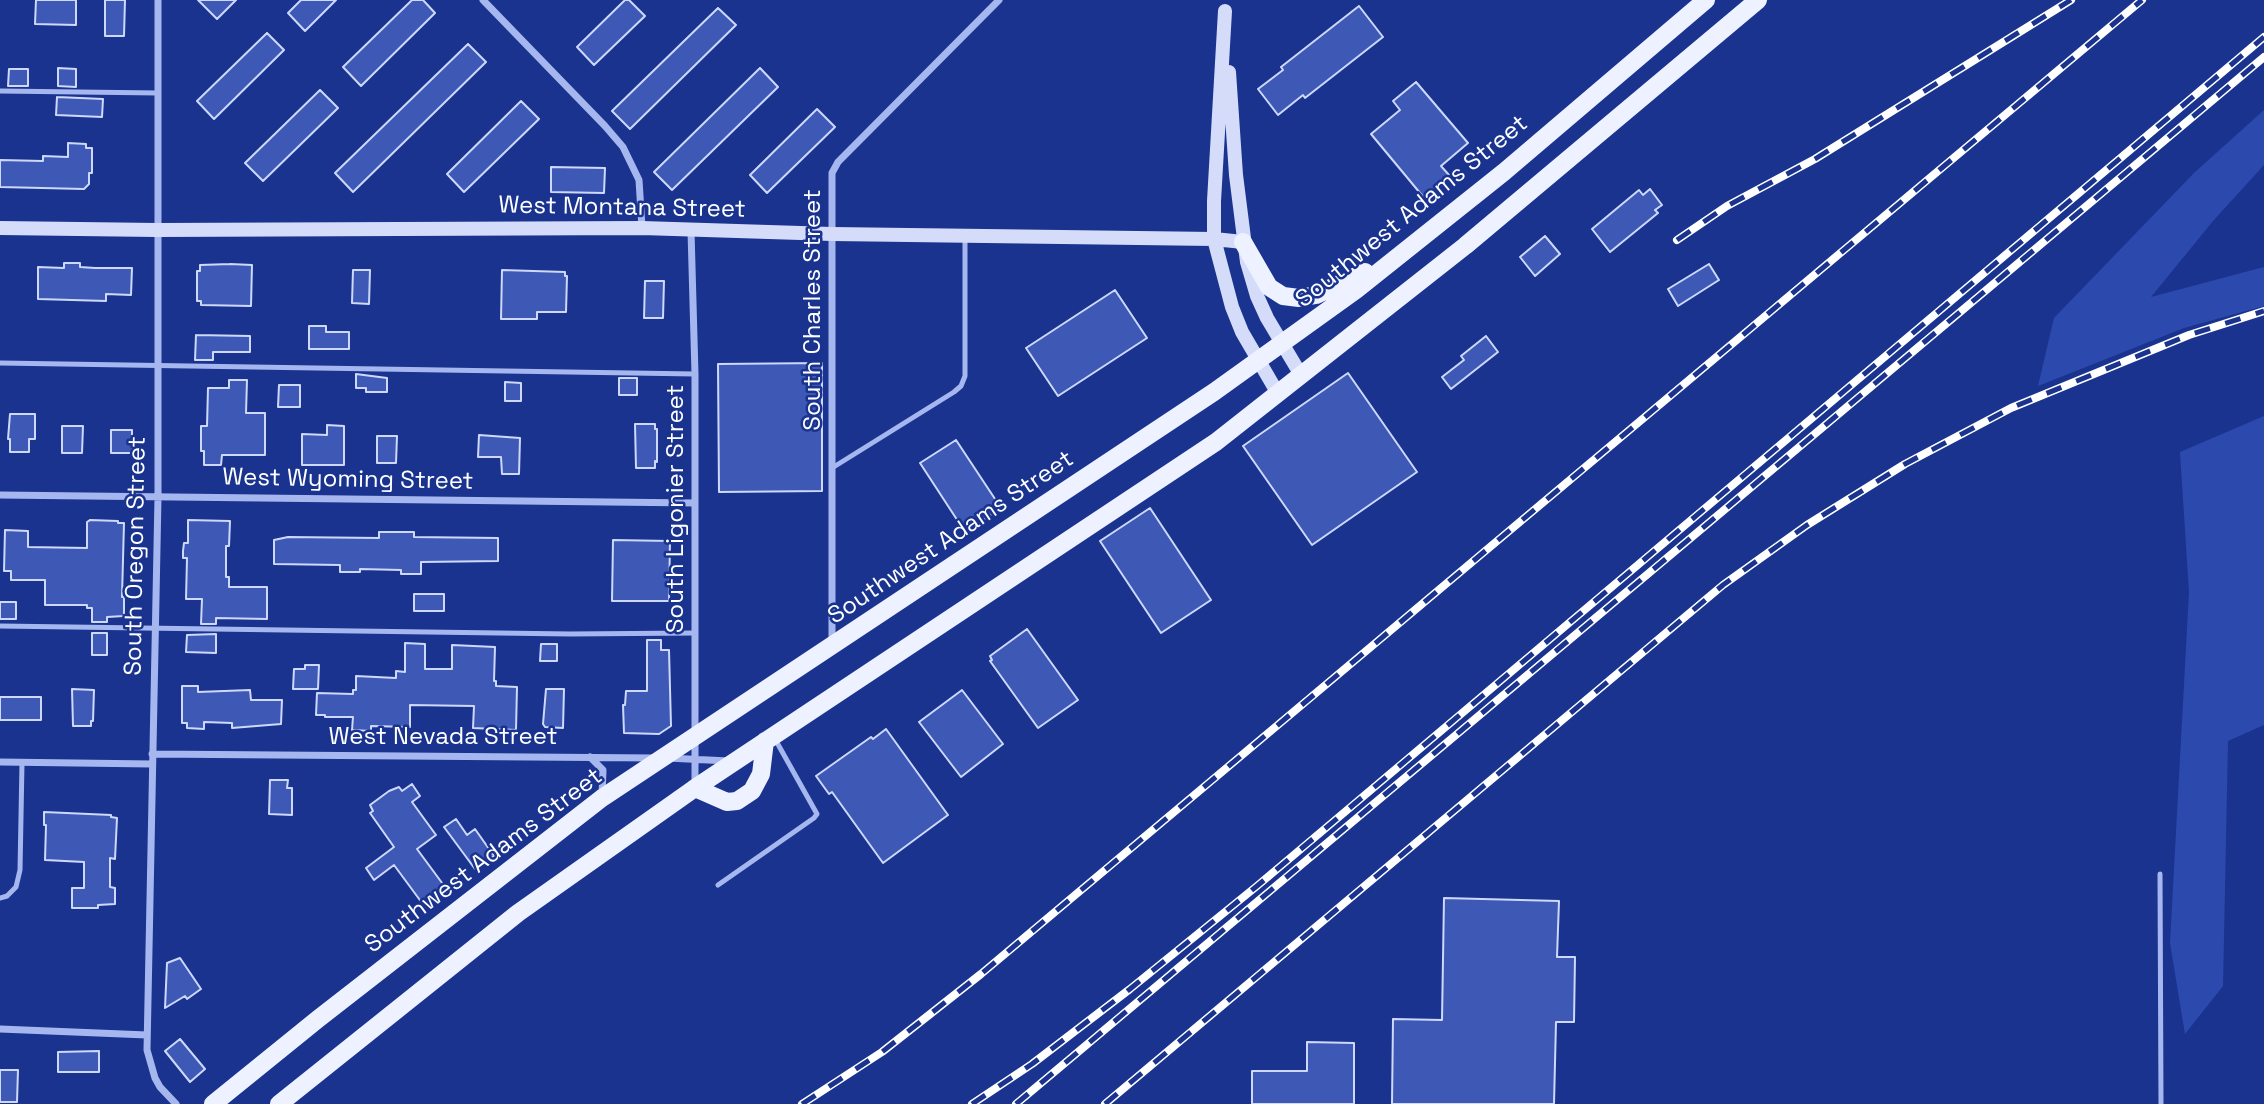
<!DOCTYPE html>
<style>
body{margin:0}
canvas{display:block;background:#19338f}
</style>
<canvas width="2264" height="1104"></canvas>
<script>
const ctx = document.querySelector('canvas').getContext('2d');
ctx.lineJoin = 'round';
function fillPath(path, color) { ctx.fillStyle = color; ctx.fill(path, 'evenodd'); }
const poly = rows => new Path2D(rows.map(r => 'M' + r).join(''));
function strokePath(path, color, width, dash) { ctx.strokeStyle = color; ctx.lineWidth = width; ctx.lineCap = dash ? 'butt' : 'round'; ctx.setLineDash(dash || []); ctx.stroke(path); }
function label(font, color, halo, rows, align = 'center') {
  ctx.font = font + ' "Space Grotesk",sans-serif'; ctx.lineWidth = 5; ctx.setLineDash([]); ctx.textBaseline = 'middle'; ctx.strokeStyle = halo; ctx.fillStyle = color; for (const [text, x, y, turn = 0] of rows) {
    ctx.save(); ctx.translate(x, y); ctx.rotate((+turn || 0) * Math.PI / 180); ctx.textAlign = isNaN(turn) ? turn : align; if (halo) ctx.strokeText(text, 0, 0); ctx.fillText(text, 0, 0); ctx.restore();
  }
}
const green = poly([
 [2264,110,2264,165,2213,221,2151,297,2264,267,2264,306,2184,328,2038,386,2054,318,2194,173],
 [2264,416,2264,725,2228,741,2223,986,2185,1034,2170,943,2189,592,2180,452]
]);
const building = poly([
 [36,0,76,0,76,25,35,24,36,0],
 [105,0,125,0,124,36,105,36,105,0],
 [198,0,236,0,217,19,198,0],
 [301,0,336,0,305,31,288,13,301,0],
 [412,0,423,0,435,13,361,86,343,67,412,0],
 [625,0,629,0,645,16,594,65,577,47,625,0],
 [1359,6,1383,37,1305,98,1303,95,1278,115,1258,89,1283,70,1281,67,1359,6],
 [718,8,736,25,630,129,612,111,718,8],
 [267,33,284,50,214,119,197,101,267,33],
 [468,44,486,62,353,192,335,173,468,44],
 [58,68,76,69,76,87,58,86,58,68],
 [760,68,778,87,672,190,654,172,760,68],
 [9,69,28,69,28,86,8,86,9,69],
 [1416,82,1468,143,1441,166,1449,175,1443,180,1445,182,1425,199,1371,134,1400,110,1393,101,1416,82],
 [320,90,338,108,263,181,245,163,320,90],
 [57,97,103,99,102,117,56,115,57,97],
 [521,101,539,119,464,192,447,174,521,101],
 [817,109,835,127,767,193,750,175,817,109],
 [68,143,86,144,86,148,92,148,92,173,89,173,89,184,84,189,0,187,0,160,43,161,43,156,68,157,68,143],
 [551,167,605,168,604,193,551,192,551,167],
 [1650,189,1662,205,1655,210,1658,213,1610,252,1592,229,1639,190,1643,195,1650,189],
 [1545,236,1560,254,1535,276,1520,257,1545,236],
 [64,263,80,263,80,267,95,268,132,268,131,295,106,294,106,301,38,299,38,267,64,268,64,263],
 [230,264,252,265,251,306,201,305,201,301,197,301,197,271,200,271,200,265,230,264],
 [1709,264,1719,280,1678,306,1668,289,1709,264],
 [353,270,370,270,369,304,352,303,353,270],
 [502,270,565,272,565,276,567,276,566,312,537,312,537,319,501,319,502,270],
 [645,281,664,281,663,318,644,318,645,281],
 [1115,290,1147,338,1058,396,1026,348,1115,290],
 [309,326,326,326,326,332,349,332,349,349,309,349,309,326],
 [196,335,250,336,250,352,213,352,213,360,195,360,196,335],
 [1486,336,1498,352,1451,389,1442,377,1464,360,1461,356,1486,336],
 [822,363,822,491,719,492,718,364,822,363],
 [1348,373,1417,472,1312,545,1243,446,1348,373],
 [356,374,387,378,387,392,366,392,366,388,356,388,356,374],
 [619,378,637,378,637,395,619,395,619,378],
 [229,380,247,380,246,413,265,413,265,455,222,455,221,465,204,465,204,451,201,451,201,426,207,426,208,388,229,388,229,380],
 [505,382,521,383,521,401,505,401,505,382],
 [279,385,300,385,300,407,278,407,279,385],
 [10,414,35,414,35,439,29,439,29,452,10,452,10,439,8,439,10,414],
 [635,424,655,424,655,429,657,429,657,462,655,461,655,468,636,468,635,424],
 [327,425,344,426,344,465,302,465,302,434,327,435,327,425],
 [62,426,83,426,82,453,62,453,62,426],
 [111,430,132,430,132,453,111,453,111,430],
 [479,435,520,438,519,474,502,474,501,457,478,457,479,435],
 [377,436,397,436,396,463,377,463,377,436],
 [956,440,1001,508,965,532,920,463,956,440],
 [1150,508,1211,600,1161,633,1100,541,1150,508],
 [90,520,118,521,118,523,124,523,122,597,124,597,124,616,107,617,107,622,92,622,92,608,87,608,87,605,45,605,45,580,11,580,11,571,4,571,5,530,28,531,28,547,87,548,87,522,90,520],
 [188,520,230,521,229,546,226,546,226,577,229,577,229,587,267,587,267,619,216,618,216,624,201,624,202,599,186,599,187,558,183,558,183,551,184,543,188,543,188,520],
 [379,532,414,532,414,537,498,538,498,561,421,562,421,574,401,574,401,570,360,569,360,572,340,572,340,565,274,564,274,540,288,537,379,538,379,532],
 [613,540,670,541,669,601,612,601,613,540],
 [414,594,444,594,444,611,414,611,414,594],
 [0,602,16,602,16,619,0,619,0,602],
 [1027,629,1078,700,1038,728,990,661,992,660,990,656,1027,629],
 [92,633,107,633,107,655,92,655,92,633],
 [216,634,216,653,186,652,187,635,216,634],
 [647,640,661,640,661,650,669,650,671,726,659,734,624,733,623,705,625,705,626,691,647,691,647,640],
 [405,643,425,644,425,669,452,669,452,645,495,647,494,681,496,681,496,686,517,687,516,730,473,728,474,706,410,705,410,727,371,726,371,731,352,730,353,717,325,717,325,715,316,715,317,693,353,694,353,690,356,690,356,676,396,678,396,671,405,672,405,643],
 [541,644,557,644,557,661,540,661,541,644],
 [305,665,319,665,318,689,293,689,294,669,305,669,305,665],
 [182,686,198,686,198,692,250,690,251,700,282,700,281,724,232,728,232,723,204,722,204,729,187,728,187,723,182,723,182,686],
 [72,689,94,690,93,721,91,721,91,726,73,726,72,689],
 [546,689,564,689,563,728,545,727,543,724,546,689],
 [962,690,1003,744,961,777,919,722,962,690],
 [0,697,41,697,41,720,0,720,0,697],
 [886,729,948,815,883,863,832,792,829,794,816,776,871,737,873,739,886,729],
 [270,780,288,780,287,788,292,788,292,815,269,814,270,780],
 [412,784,420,796,412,802,436,835,417,849,448,891,425,907,394,865,374,880,366,868,394,847,370,813,373,811,370,805,389,791,399,787,402,791,412,784],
 [44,812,111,815,111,817,117,818,115,859,110,858,110,887,115,888,115,904,98,905,98,908,72,908,72,888,84,888,84,862,45,860,46,825,44,825,44,812],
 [456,819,467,835,475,829,494,856,475,869,444,827,456,819],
 [1444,898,1559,901,1557,957,1575,957,1574,1022,1556,1022,1554,1104,1392,1104,1393,1019,1442,1020,1444,898],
 [180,958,201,989,187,999,185,996,165,1008,167,963,180,958],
 [180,1039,205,1069,190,1082,165,1051,180,1039],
 [1307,1042,1354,1043,1354,1104,1252,1104,1252,1071,1307,1071,1307,1042],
 [99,1051,99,1072,58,1072,58,1052,99,1051],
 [0,1070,18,1070,17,1102,0,1102,0,1070]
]);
const lane = poly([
 [0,91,158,93],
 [0,363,695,374],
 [832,468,954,392,961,386,965,376,965,238],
 [0,626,570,634,695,633],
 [2160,874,2161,1104],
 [718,885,814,818,817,814,775,739],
 [0,898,7,896,16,887,20,870,22,763]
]);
const street = poly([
 [158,0,158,497,147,1050,155,1078,160,1087,176,1104],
 [483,0,605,126,623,147,639,180,642,228],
 [691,231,695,374,695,787],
 [0,495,695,503],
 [832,642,832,173,838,162,999,0],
 [152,754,655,758],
 [590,757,603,770,602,796],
 [667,758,729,761],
 [0,762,152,764],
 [0,1029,147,1035]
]);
const secondary = poly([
 [1225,11,1214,201,1214,239,1232,307,1242,332,1277,392],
 [1229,72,1236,175,1247,262,1257,296,1267,318,1301,375],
 [0,228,157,230,642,228,832,234,1214,239,1243,242]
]);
const primary = poly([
 [1243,242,1269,287,1283,296,1299,298,1316,295,1365,272],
 [695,788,727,802,737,801,752,791,761,774,765,741],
 [213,1104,318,1019,602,798,1214,392,1356,290,1504,172,1706,0],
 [279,1104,518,913,695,788,1216,442,1465,246,1758,0]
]);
const rail = poly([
 [1677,240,1727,206,1815,159,2071,0],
 [802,1104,882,1052,981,974,2142,0],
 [972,1104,1032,1064,1130,989,1257,886,2264,37],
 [1016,1104,2264,57],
 [1105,1104,1723,585,1807,525,1905,464,2011,408,2189,335,2264,311]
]);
const streetNames = [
 ["West Montana Street",622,208,1],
 ["Southwest Adams Street",1412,212,-39],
 ["South Charles Street",813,310,-90],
 ["West Wyoming Street",348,480,1],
 ["South Ligonier Street",676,509,-90],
 ["Southwest Adams Street",951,538,-34],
 ["South Oregon Street",136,556,-89],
 ["West Nevada Street",443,737],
 ["Southwest Adams Street",484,861,-37]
];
fillPath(green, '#2c4aad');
fillPath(building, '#3e59b5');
strokePath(building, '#cdd8fa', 2);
strokePath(lane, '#a6b7ef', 5);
strokePath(street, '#a6b7ef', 7);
strokePath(secondary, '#d4dcfa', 14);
strokePath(primary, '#eef1ff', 18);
strokePath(rail, '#fff', 8);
strokePath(rail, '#19338f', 5, [16]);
label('24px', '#fff', '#19338f', streetNames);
</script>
